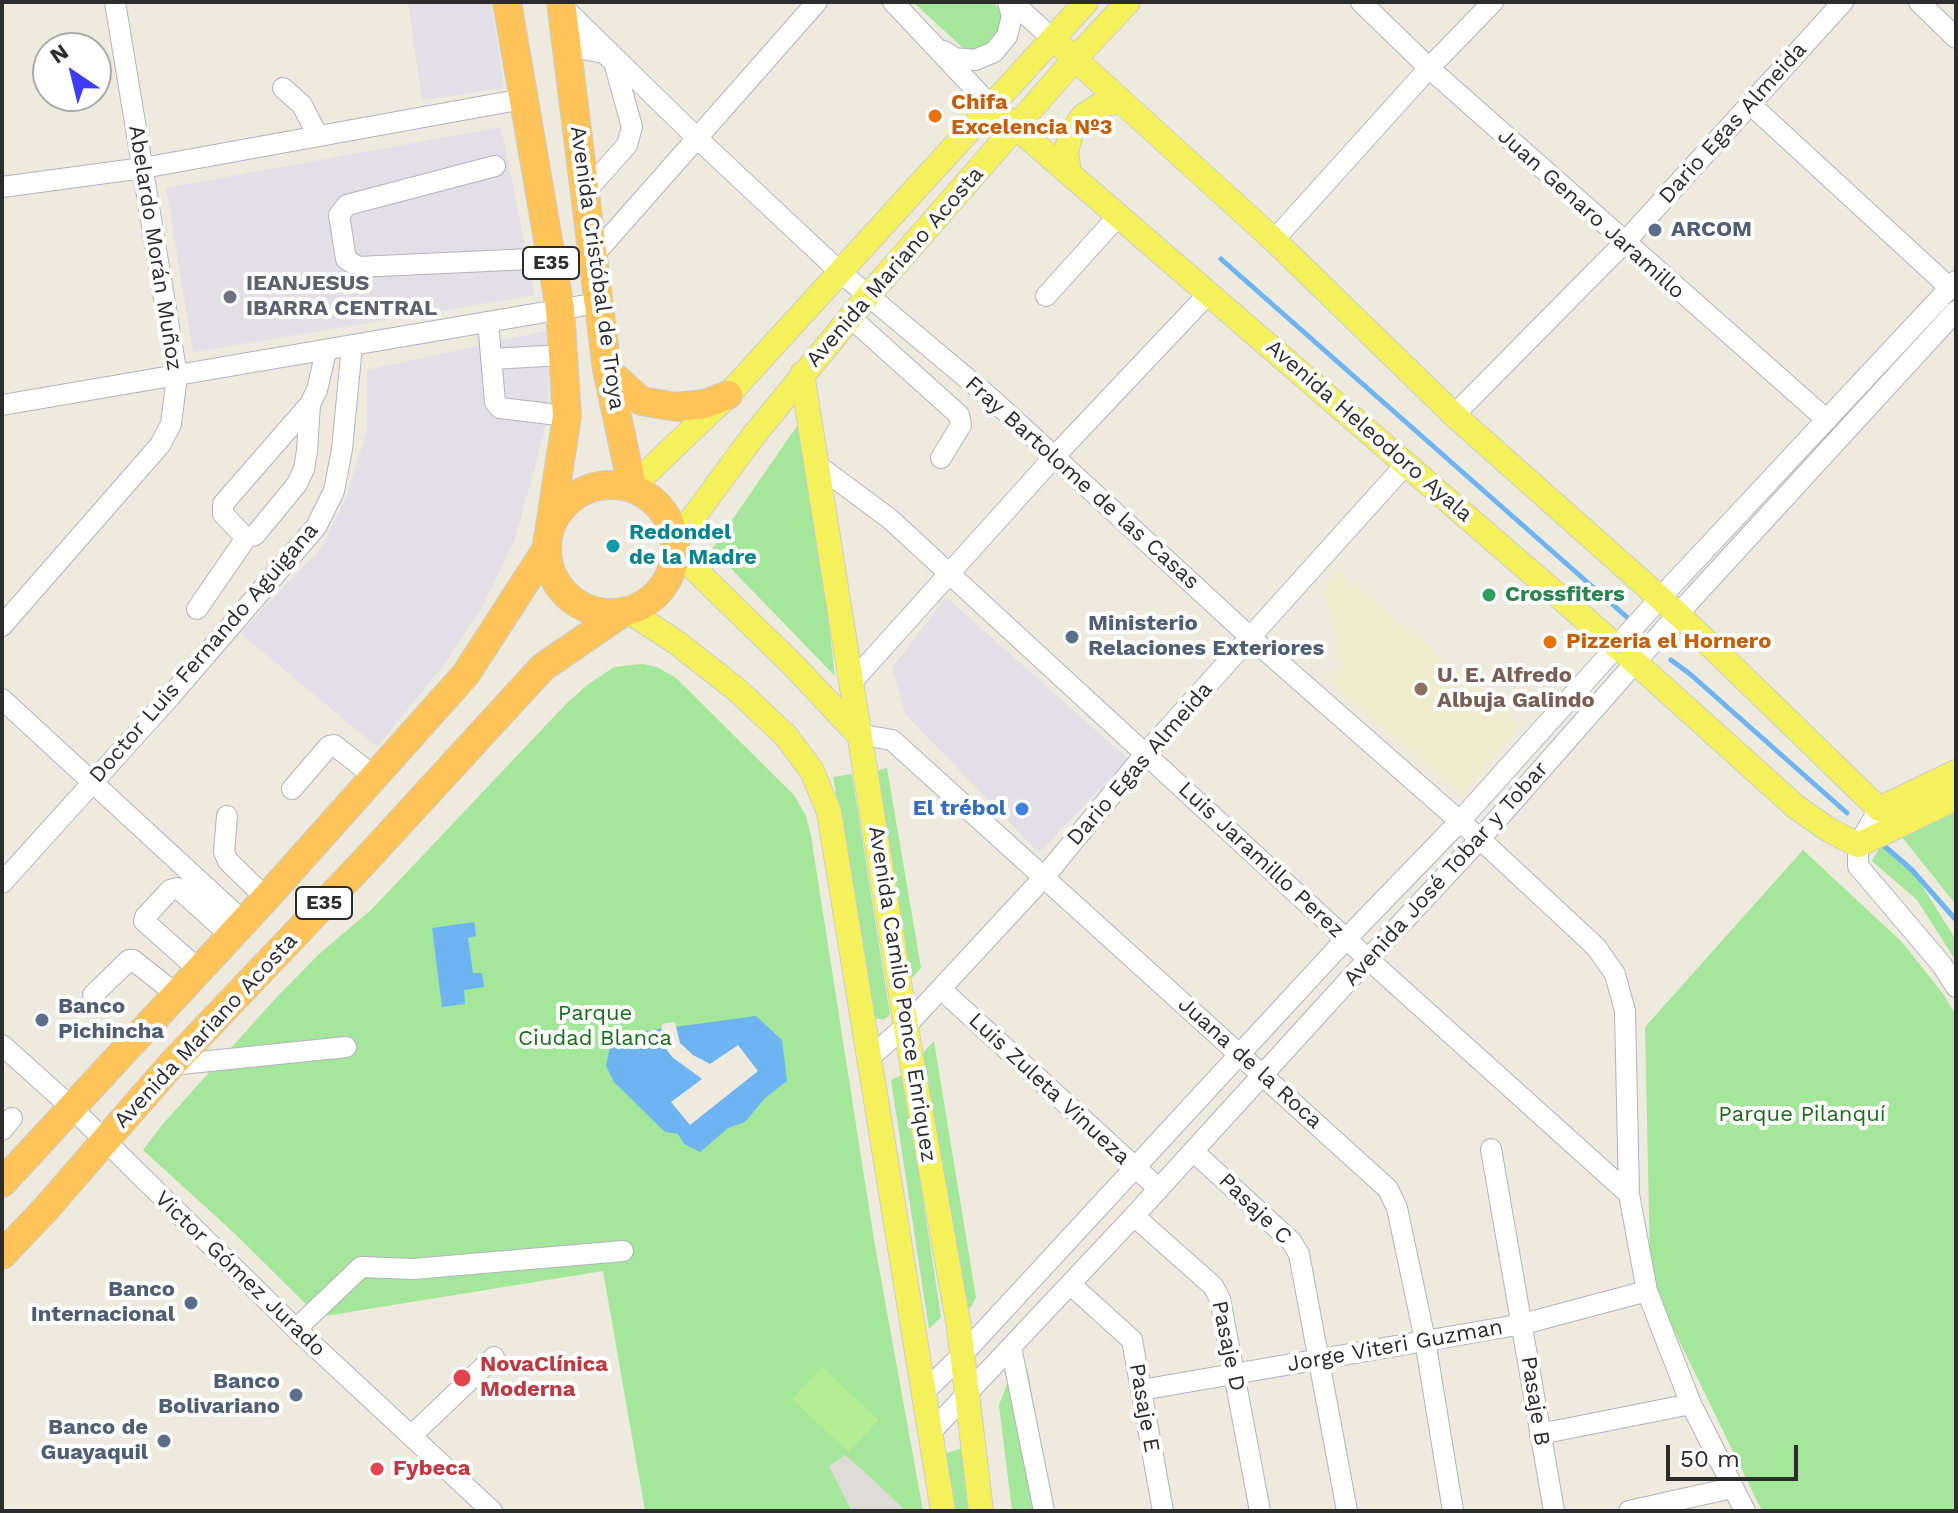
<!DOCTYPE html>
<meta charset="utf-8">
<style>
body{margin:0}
#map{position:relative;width:1958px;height:1513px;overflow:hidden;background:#eeebde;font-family:"Work Sans",sans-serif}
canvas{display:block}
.frame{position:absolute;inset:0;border:4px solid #2c2c2c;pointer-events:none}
.north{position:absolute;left:32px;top:32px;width:80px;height:80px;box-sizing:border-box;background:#fff;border:2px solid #ababab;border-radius:50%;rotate:325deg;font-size:22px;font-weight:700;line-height:32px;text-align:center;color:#2c2c2c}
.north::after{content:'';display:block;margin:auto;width:28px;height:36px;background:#3f3bff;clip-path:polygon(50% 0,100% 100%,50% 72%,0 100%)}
.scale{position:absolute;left:1666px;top:1445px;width:132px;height:36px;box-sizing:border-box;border:4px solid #2c2c2c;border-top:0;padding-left:10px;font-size:24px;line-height:28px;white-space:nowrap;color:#2c2c2c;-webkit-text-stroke:6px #fff;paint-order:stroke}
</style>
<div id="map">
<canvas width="1958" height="1513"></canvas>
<div class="frame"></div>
<div class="north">N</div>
<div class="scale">50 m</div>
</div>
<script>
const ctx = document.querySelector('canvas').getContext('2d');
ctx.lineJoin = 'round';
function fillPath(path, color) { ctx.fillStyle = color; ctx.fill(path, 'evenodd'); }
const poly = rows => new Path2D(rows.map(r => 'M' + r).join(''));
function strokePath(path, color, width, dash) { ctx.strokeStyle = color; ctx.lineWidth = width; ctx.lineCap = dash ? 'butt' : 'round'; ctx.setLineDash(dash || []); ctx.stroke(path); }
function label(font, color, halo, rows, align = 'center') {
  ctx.font = font + ' "Work Sans",sans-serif'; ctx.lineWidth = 8; ctx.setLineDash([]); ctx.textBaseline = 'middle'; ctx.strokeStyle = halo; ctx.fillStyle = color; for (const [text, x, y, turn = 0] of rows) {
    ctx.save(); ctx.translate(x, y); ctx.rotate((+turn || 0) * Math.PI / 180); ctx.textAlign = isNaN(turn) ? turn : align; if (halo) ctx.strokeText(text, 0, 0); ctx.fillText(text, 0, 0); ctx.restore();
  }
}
const industrial = poly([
 [408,2,491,2,504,88,422,100],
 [501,127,535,295,193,352,166,188],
 [550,330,547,422,515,539,483,606,447,661,377,747,240,633,321,548,346,498,367,430,367,370],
 [946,597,1128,759,1039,853,905,714,892,668]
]);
const education = poly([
 [1338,570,1521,725,1462,794,1329,682,1342,667,1324,586]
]);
const green = poly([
 [913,2,993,2,1001,11,1005,32,977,54,962,47],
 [797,426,807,437,835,676,712,549],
 [643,664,657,667,676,678,794,795,806,816,811,836,874,1240,923,1511,645,1511,603,1271,319,1317,233,1232,143,1150,162,1125,275,999,318,955,372,909,565,705,587,685,614,667],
 [887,768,921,968,909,981,875,771],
 [852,774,890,1015,883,1020,875,1018,833,777],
 [1956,812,1956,905,1902,837],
 [1883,842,1908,863,1956,940,1956,961,1917,900,1872,861],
 [1803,850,1902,942,1944,995,1956,1016,1956,1511,1762,1511,1657,1295,1650,1261,1645,1027],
 [934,1041,976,1298,970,1308,961,1308,920,1056],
 [904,1074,941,1317,929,1329,891,1080],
 [1027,1367,1053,1511,1012,1511,999,1405,1007,1384],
 [963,1448,973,1511,954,1511,943,1454]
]);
const pitch = poly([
 [822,1367,879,1420,848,1452,792,1399]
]);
const plaza = poly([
 [845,1455,870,1477,906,1511,851,1510,829,1466]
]);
const water = poly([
 [474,922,476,936,468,938,473,973,482,973,484,987,464,990,465,1004,442,1007,432,928],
 [756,1016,782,1040,787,1081,765,1098,745,1122,728,1128,700,1152,684,1144,678,1134,665,1132,614,1082,606,1066,610,1046,623,1034]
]);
const pier = poly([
 [675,1022,680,1043,693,1055,710,1064,738,1045,758,1071,690,1125,671,1102,702,1079,672,1057,661,1042,662,1024]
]);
const stream = poly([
 [1221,259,1629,619],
 [1671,660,1690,674,1847,813],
 [1882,844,1912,870,1956,920]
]);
const minor = poly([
 [563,2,561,5,697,138,839,271,994,401,1250,637,1480,839,1596,947,1615,974,1625,1011,1629,1194,1647,1291,1691,1404,1745,1511],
 [893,2,990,105],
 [1012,2,1053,39],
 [1361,2,1429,68,1827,420],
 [1919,2,1956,38],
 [567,46,604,53,614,62,632,127,627,145,586,191],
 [944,51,954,58,975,60,994,52,1007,36,1012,16,1008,2],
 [283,88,302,105,318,136],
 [1750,104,1950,288],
 [495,166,347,205,339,215,346,259,358,267,530,259,551,261,594,255,817,2],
 [2,187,143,168,523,99],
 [1274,240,1429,68,1493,2],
 [1046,296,1119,215],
 [850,317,959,415,961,425,941,458],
 [488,322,495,402,500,408,567,416],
 [491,359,563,355],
 [2,405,598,303],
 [1454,415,1624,243,1843,2],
 [816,464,890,519,1368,959,1629,1194],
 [246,538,255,535,297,484,304,469,307,451,310,404],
 [197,609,246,538,223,514,223,504,310,404,317,390,326,351],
 [2,626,160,445,171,424,177,376,115,2],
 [851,683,1054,457,1209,293],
 [2,699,244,922],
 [858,734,892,740,1388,1189,1397,1208,1425,1340,1453,1511],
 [292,789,329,746,334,745,375,777],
 [1879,809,1858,845,1858,866,1942,965,1956,987],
 [227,816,224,852,228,861,266,898],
 [2,883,169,698,316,527,334,491,342,449,352,346],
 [199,970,144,921,145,917,170,890,178,888,231,936],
 [941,989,1159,1189],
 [93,995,129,960,133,960,176,994],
 [2,1045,71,1107,296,1329,492,1511],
 [869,1058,907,1025,1045,876,1146,753,1406,464],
 [171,1065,346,1047],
 [2,1130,12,1118],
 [1491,1149,1554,1511],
 [1193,1151,1291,1241,1299,1254,1347,1511],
 [1134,1216,1213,1286,1220,1299,1260,1511],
 [1070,1284,1132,1340,1163,1511],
 [296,1329,361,1267,413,1269,623,1251],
 [1011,1347,1044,1511],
 [1141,1390,1523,1324,1647,1291],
 [924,1392,962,1355,1346,939,1460,821,1660,598,1956,281],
 [930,1433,1134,1216,1368,959,1480,839,1678,614,1956,311],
 [1540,1434,1691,1404],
 [411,1436,494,1357],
 [1629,1511,1732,1488]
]);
const major = poly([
 [1053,39,1274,240,1454,415,1678,614,1879,809,1956,772],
 [990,105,1636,663,1796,807,1829,830,1858,845,1956,798],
 [1069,173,1066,152,1071,133,1083,116,1100,105,1120,101],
 [802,374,911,1058,959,1327,981,1511],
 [633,486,728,395,1086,2],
 [675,542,754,435,868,296,1074,60,1128,2],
 [675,550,795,667,858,734],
 [628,611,676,642,737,690,786,736,812,771,829,812,943,1511]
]);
const highway = poly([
 [507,2,560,309,567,416,550,526],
 [561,2,607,370,632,486],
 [607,370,641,401,676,407,705,404,728,395],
 '547 549a64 64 0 1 1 128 0a64 64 0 1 1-128 0Z',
 [2,1183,266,898,466,674,546,550],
 [2,1255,43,1212,171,1065,364,862,543,667,622,613]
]);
const markers = [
 [935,116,8,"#e8710a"],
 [1655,230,8,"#5c6f8a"],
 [230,297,8,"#6b7280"],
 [613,546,8,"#0f9aa8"],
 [1489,595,8,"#2e9e5b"],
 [1072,637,8,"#5c6f8a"],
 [1550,642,8,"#e8710a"],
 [1421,689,8,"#8d6e63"],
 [1022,809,8,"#3f7fe0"],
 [42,1020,8,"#5c6f8a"],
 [191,1303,8,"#5c6f8a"],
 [462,1378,10,"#e0444e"],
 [296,1395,8,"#5c6f8a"],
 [164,1441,8,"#5c6f8a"],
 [377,1469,8,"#e0444e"]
];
const shields = [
 [551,263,56],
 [324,903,56]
];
const shieldNames = [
 ["E35",551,263],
 ["E35",324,903]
];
const foodNames = [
 ["Chifa",951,103],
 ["Excelencia Nº3",951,128],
 ["Pizzeria el Hornero",1566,642]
];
const streetNames = [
 ["Dario Egas Almeida",1733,123,-48],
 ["Juan Genaro Jaramillo",1591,214,42],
 ["Abelardo Morán Muñoz",155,248,81],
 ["Avenida Mariano Acosta",895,267,-49],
 ["Avenida Cristóbal de Troya",597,268,82],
 ["Avenida Heleodoro Ayala",1369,431,41],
 ["Fray Bartolome de las Casas",1082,483,42],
 ["Doctor Luis Fernando Aguigana",204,653,-49],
 ["Dario Egas Almeida",1140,764,-49],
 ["Luis Jaramillo Perez",1261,860,43],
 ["Avenida José Tobar y Tobar",1446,874,-48],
 ["Avenida Camilo Ponce Enriquez",902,994,81],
 ["Avenida Mariano Acosta",206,1031,-47],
 ["Juana de la Roca",1250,1063,42],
 ["Luis Zuleta Vinueza",1049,1089,43],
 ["Pasaje C",1255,1209,44],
 ["Victor Gómez Jurado",240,1274,44],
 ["Pasaje D",1228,1346,78],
 ["Jorge Viteri Guzman",1395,1346,-10],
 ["Pasaje B",1535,1401,81],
 ["Pasaje E",1144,1408,80]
];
const serviceNames = [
 ["ARCOM",1671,230],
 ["Ministerio",1088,624],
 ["Relaciones Exteriores",1088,649],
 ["Banco",58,1007],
 ["Pichincha",58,1032],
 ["Banco",175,1290,"right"],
 ["Internacional",175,1315,"right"],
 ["Banco",280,1382,"right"],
 ["Bolivariano",280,1407,"right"],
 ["Banco de",148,1428,"right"],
 ["Guayaquil",148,1453,"right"]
];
const worshipNames = [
 ["IEANJESUS",246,284],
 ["IBARRA CENTRAL",246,309]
];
const cultureNames = [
 ["Redondel",629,533],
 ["de la Madre",629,558]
];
const leisureNames = [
 ["Crossfiters",1505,595]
];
const educationNames = [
 ["U. E. Alfredo",1437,676],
 ["Albuja Galindo",1437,701]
];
const shopNames = [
 ["El trébol",1006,809]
];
const parkNames = [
 ["Parque",595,1014],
 ["Ciudad Blanca",595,1039],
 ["Parque Pilanquí",1802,1115]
];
const healthNames = [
 ["NovaClínica",480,1365],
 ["Moderna",480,1390],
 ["Fybeca",393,1469]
];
fillPath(industrial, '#e3dfe7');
fillPath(education, '#f0ecce');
fillPath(green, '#a4e69a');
fillPath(pitch, '#b5ed95');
fillPath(plaza, '#dedcd5');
fillPath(water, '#6fb4f2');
fillPath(pier, '#eeebde');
strokePath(stream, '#6fb4f2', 5);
strokePath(minor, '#b2b2c0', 22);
strokePath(major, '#ccc', 26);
strokePath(highway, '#ccc', 30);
strokePath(minor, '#fff', 20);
strokePath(major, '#f5f15d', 24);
strokePath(highway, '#ffc459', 28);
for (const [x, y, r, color] of markers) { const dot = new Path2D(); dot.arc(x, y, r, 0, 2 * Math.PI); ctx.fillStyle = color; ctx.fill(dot); strokePath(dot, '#fff', 3); }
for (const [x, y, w] of shields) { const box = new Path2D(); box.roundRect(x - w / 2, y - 16, w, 32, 6); ctx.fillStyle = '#fff'; ctx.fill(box); strokePath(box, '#2c2c2c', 2); }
label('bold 20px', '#2c2c2c', null, shieldNames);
label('bold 22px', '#c56008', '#fff', foodNames, 'left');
label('22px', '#2c2c2c', '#fff', streetNames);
label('bold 22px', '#4e5e75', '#fff', serviceNames, 'left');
label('bold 22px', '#5b616d', '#fff', worshipNames, 'left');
label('bold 22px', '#0d838f', '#fff', cultureNames, 'left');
label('bold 22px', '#27864d', '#fff', leisureNames, 'left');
label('bold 22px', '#785e54', '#fff', educationNames, 'left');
label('bold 22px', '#366cbe', '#fff', shopNames, 'right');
label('22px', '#196d19', '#fff', parkNames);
label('bold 22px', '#be3a42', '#fff', healthNames, 'left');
</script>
